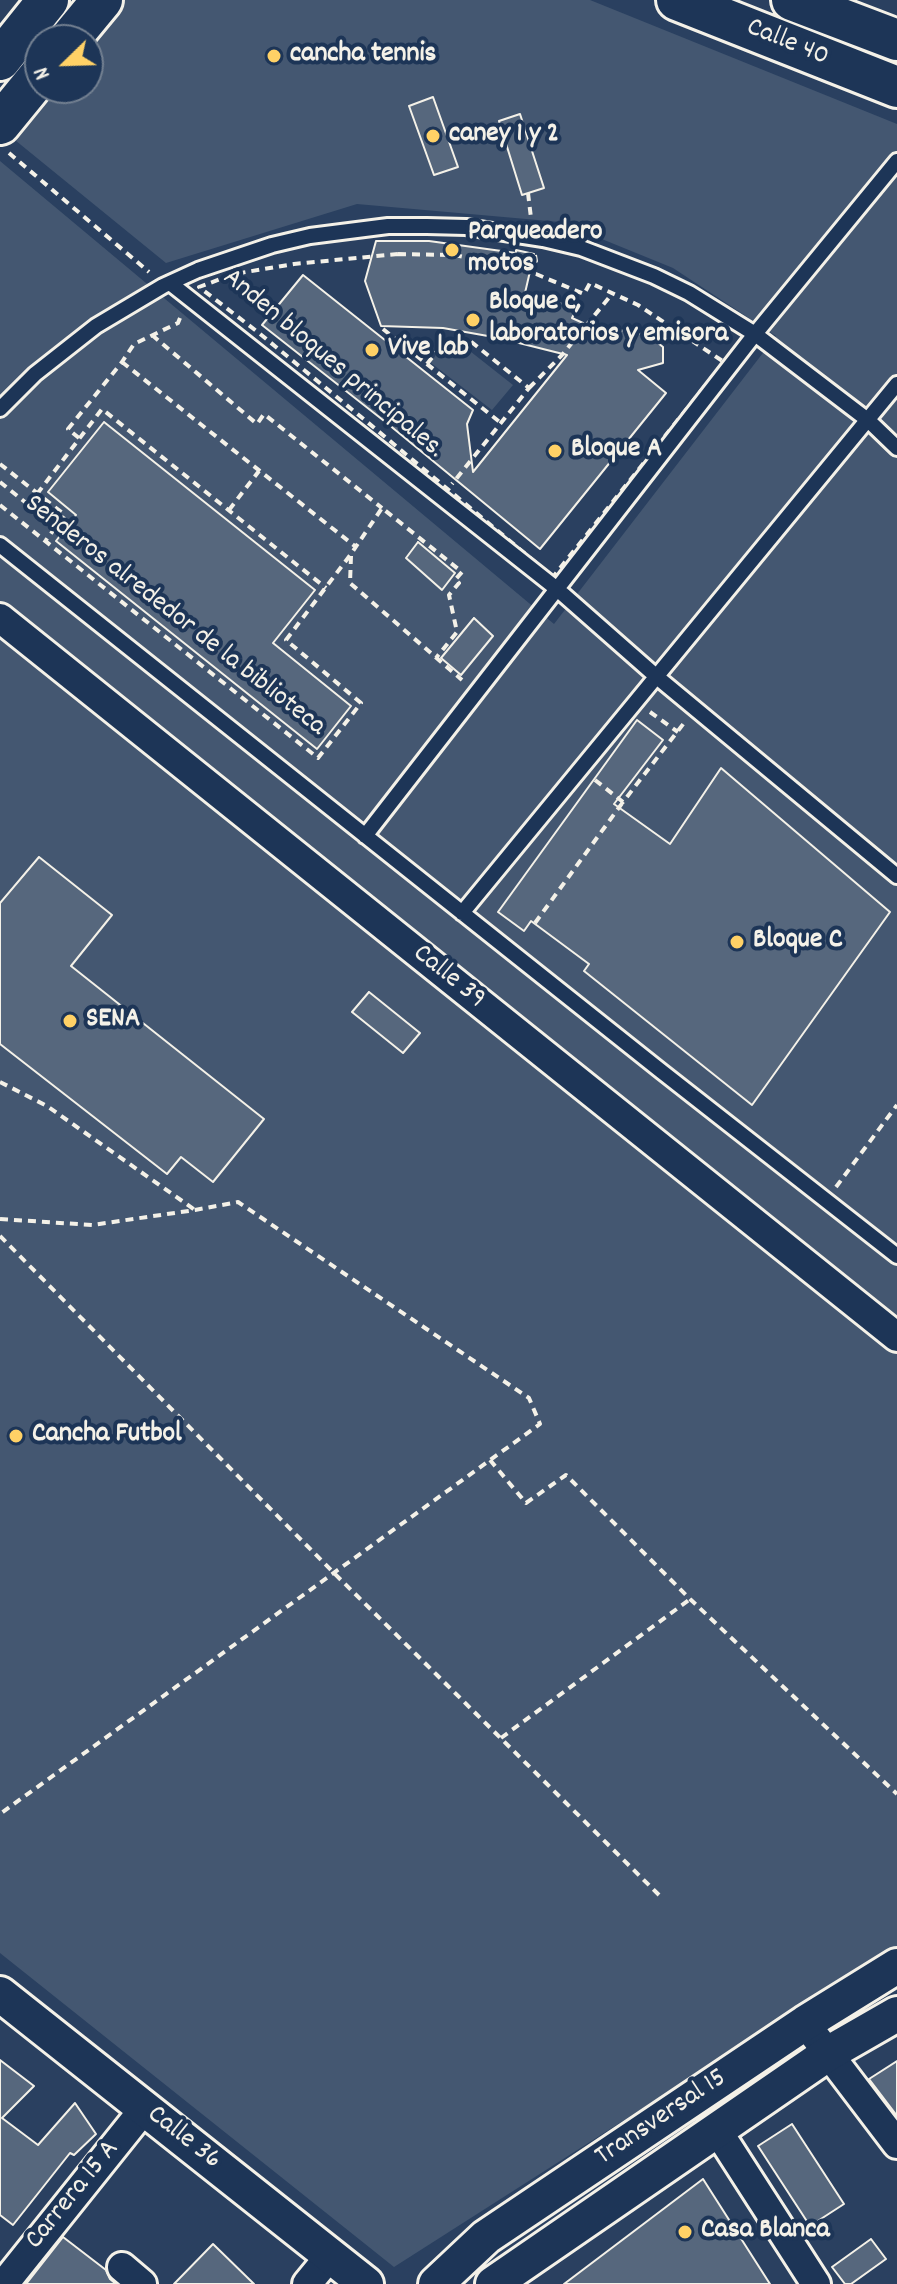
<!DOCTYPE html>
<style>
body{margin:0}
#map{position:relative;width:897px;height:2284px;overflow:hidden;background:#2a4060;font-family:Dekko,sans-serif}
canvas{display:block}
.north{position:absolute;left:24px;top:24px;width:80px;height:80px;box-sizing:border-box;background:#1d3557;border:2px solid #738091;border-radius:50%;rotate:247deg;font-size:22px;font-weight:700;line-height:32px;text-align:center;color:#f4f1e8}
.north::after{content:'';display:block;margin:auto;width:28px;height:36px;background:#ffd166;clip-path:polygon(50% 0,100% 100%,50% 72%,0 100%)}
</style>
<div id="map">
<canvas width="897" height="2284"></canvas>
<div class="north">N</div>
</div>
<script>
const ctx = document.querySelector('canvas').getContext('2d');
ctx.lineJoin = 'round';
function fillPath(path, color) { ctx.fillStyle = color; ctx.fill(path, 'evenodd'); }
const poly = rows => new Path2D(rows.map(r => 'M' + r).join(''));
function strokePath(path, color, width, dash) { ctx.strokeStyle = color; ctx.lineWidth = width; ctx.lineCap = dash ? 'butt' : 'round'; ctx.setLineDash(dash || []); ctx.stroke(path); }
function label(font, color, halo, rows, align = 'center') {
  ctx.font = font + ' Dekko,sans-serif'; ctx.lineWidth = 8; ctx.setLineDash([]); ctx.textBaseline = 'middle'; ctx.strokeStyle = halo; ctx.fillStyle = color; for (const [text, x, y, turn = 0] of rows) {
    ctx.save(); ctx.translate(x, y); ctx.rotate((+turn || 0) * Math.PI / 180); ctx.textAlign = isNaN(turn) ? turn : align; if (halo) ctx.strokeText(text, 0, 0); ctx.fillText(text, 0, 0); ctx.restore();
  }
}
const green = poly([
 [122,0,590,0,897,124,897,1946,394,2267,0,1953,0,161,554,624,776,336,673,268,560,222,357,204,166,263,10,136,49,88,88,88,88,41],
 [461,344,513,385,492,410,431,363,438,351]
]);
const building = poly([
 [433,97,458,167,434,175,409,106,433,97],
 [520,114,544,188,522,195,499,121,520,114],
 [376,241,429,241,516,253,516,250,534,254,525,293,577,308,572,318,583,323,601,340,623,330,648,335,663,347,663,363,638,370,666,393,540,549,388,424,262,325,303,275,473,410,467,424,473,472,567,355,499,338,443,328,381,326,365,281,376,241],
 [104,422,315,590,273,643,351,706,317,749,56,541,76,515,48,492,104,422],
 [418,542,455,573,442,590,406,558,418,542],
 [474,618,493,636,461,675,441,658,474,618],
 [637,720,663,740,614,804,670,844,721,768,890,912,752,1105,584,971,589,964,531,921,524,931,498,912,637,720],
 [39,857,112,915,71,966,264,1119,213,1182,181,1157,167,1174,0,1044,0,903,39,857],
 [369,992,420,1033,403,1053,352,1012,369,992],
 [0,2060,34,2086,2,2118,38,2145,75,2103,96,2134,74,2155,70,2153,13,2225,0,2215,0,2060],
 [897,2061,897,2116,869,2079,897,2061],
 [792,2124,844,2204,810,2226,758,2146,792,2124],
 [703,2179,770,2284,564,2284,703,2179],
 [63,2237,106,2270,110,2279,116,2284,26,2284,63,2237],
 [871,2239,886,2259,851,2284,845,2284,832,2267,871,2239],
 [213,2244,254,2284,174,2284,213,2244]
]);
const path = poly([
 [9,153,149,272],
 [528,193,531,218],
 [398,254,455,255,500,265,536,274,584,294,590,283,638,305,724,362,553,577,366,421,259,333,199,287,234,274,294,264,398,254],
 [525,271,536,261,535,255],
 [383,329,501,423],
 [152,335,257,424,264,414,382,508],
 [122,362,356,547],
 [427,364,445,341,469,340,529,388,452,484],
 [529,388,562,355,612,294],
 [79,438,68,429,122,362,134,344,178,323,182,313],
 [0,464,65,515,46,540],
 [0,482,56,527],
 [37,494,102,409,326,588],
 [0,505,318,758,361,703,286,640,351,554,382,508,462,572,455,580,459,583,449,595,457,632,436,658],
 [229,510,259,471],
 [351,556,350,583,462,680],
 [650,712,678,732],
 [595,780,623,802,684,723],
 [535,923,623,802],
 [0,1082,47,1106,195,1210],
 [836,1187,897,1105],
 [0,1219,92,1225,195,1210,238,1202,529,1398,540,1424,0,1814],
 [0,1236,334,1573,663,1899],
 [490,1460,526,1503,566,1475,690,1599,897,1794],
 [501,1738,689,1600]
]);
const service = poly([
 [170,283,557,589,657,677,897,876],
 [0,409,35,374,96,326,163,286,198,270,272,245,310,236,388,226,427,226,466,227,543,239,581,248,654,276,689,293,755,334,869,421,897,448],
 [0,545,661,1071,897,1256],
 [365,836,755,334,897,161],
 [462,913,897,384]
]);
const minor = poly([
 [0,618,897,1337],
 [805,2023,897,2144],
 [717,2130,816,2284],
 [122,2267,142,2284],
 [4,2284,144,2109],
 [307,2284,330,2256]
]);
const tertiary = poly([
 [0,1994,366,2284],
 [436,2284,486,2237,805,2023,897,1966],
 [493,2284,829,2053,897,2014]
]);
const secondary = poly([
 [677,0,897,87],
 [792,0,897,40],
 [69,40,102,0],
 [0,60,48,0],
 [0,124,40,75]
]);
const markers = [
 [274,56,8,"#ffd166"],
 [433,136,8,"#ffd166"],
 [452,250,8,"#ffd166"],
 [473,320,8,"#ffd166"],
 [372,350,8,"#ffd166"],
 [555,451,8,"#ffd166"],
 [737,942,8,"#ffd166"],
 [70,1021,8,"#ffd166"],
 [16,1436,8,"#ffd166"],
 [685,2232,8,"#ffd166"]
];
const streetNames = [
 ["Calle 40",787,44,22],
 ["Anden bloques principales.",332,365,40],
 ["Senderos alrededor de la biblioteca",174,617,38],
 ["Calle 39",448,978,39],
 ["Transversal 15",662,2119,-34],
 ["Calle 36",183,2139,38],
 ["Carrera 15 A",74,2196,-51]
];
const poiNames = [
 ["cancha tennis",290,56],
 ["caney 1 y 2",449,136],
 ["Parqueadero",468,234],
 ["motos",468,266],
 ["Bloque c,",489,304],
 ["laboratorios y emisora",489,336],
 ["Vive lab",388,350],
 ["Bloque A",571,451],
 ["Bloque C",753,942],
 ["SENA",86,1021],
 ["Cancha Futbol",32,1436],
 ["Casa Blanca",701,2232]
];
fillPath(green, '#445771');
fillPath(building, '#56677d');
strokePath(building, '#f4f1e8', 2);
strokePath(service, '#f4f1e8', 20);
strokePath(minor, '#f4f1e8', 34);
strokePath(tertiary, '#f4f1e8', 40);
strokePath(secondary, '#f4f1e8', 46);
strokePath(path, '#f4f1e8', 4, [8, 6]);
strokePath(service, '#1d3557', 14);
strokePath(minor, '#1d3557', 28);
strokePath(tertiary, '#1d3557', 34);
strokePath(secondary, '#1d3557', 40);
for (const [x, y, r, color] of markers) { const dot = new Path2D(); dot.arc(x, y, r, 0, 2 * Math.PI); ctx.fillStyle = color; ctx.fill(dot); strokePath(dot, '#1d3557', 3); }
label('28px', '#f4f1e8', '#1d3557', streetNames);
label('bold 28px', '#f4f1e8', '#1d3557', poiNames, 'left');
</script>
